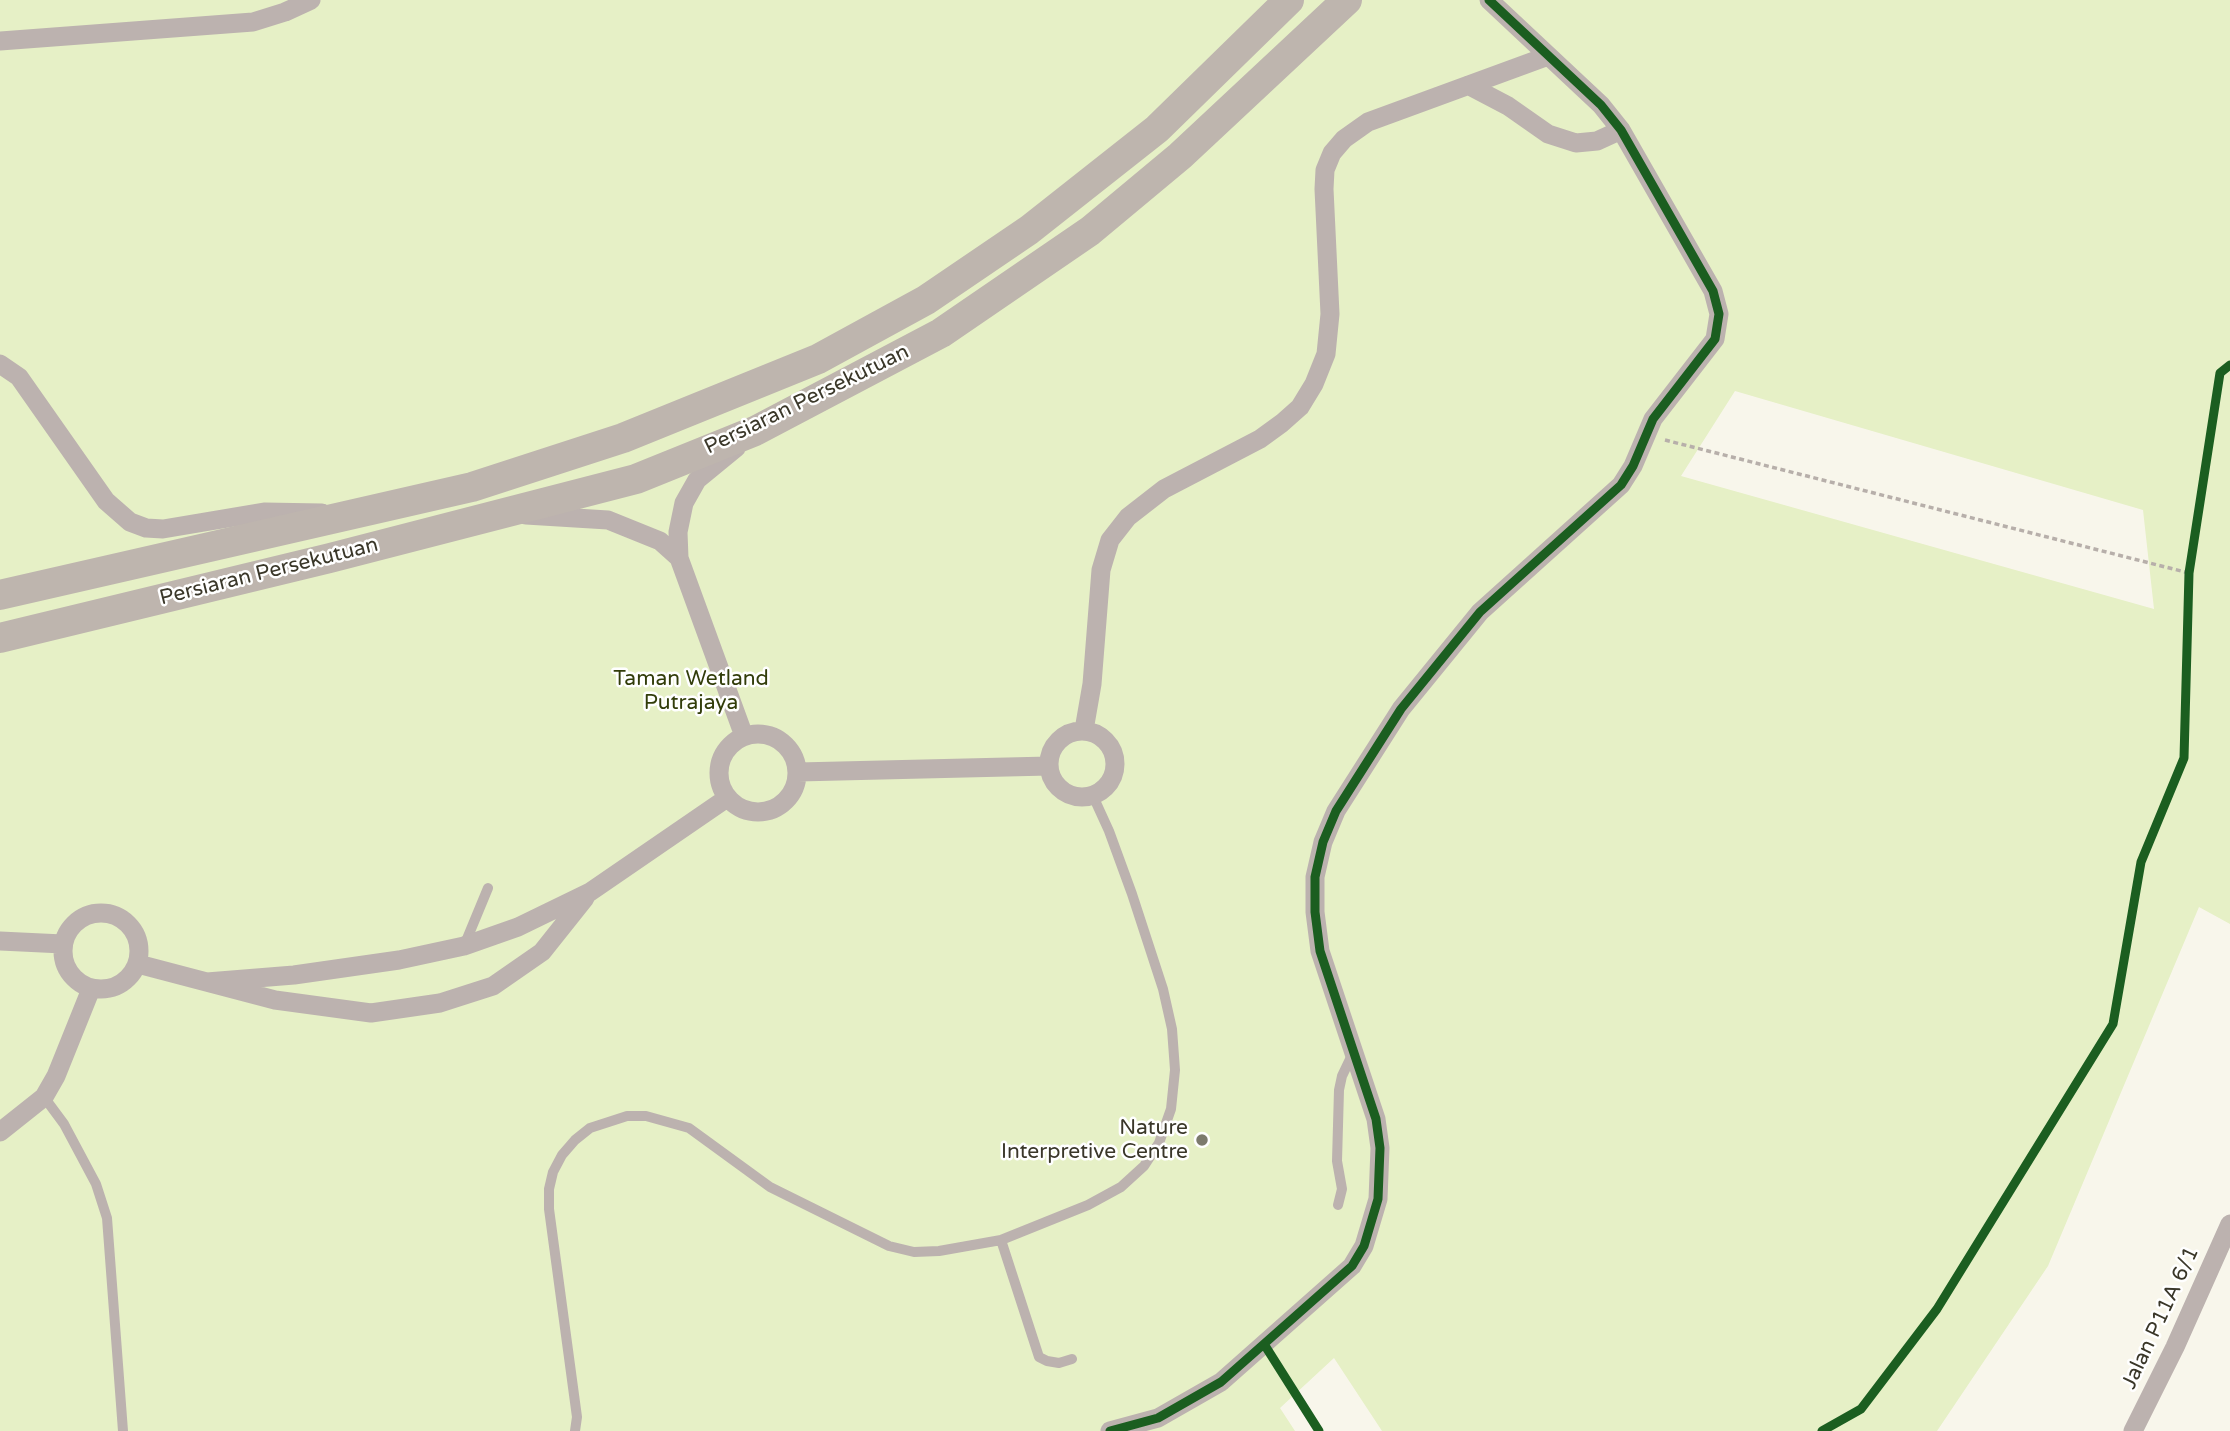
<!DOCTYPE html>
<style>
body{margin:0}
canvas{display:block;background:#f8f6eb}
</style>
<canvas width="2230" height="1431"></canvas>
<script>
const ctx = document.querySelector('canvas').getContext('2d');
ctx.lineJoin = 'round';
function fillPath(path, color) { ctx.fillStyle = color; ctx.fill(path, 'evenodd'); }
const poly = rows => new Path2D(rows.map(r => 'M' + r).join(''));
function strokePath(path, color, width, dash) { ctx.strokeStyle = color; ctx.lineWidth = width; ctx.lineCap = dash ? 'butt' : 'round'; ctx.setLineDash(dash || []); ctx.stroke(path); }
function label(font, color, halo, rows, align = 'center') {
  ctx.font = font + ' "Varela Round",sans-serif'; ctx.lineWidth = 5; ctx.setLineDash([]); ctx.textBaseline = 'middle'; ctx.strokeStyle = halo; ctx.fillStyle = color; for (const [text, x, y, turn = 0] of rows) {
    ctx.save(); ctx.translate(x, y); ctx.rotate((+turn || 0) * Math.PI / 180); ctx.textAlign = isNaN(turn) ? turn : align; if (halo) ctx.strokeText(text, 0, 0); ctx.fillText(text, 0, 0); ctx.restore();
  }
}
const green = poly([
 [0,0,2230,0,2230,924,2199,907,2048,1266,1937,1431,1382,1431,1334,1358,1280,1408,1295,1431,0,1431],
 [1735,391,2143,510,2154,609,1681,476]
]);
const path = poly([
 [1665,440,2189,573]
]);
const lane = poly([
 [464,946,488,888],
 [44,1097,64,1124,96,1184,107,1218,123,1431],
 [1338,1205,1342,1189,1337,1161,1339,1090,1342,1076,1353,1053],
 [1001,1240,1039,1357,1047,1361,1059,1363,1072,1359],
 [575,1431,577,1417,549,1209,549,1189,553,1172,562,1155,575,1140,590,1128,627,1116,646,1116,689,1128,770,1187,889,1246,914,1252,939,1251,1001,1240,1088,1205,1121,1187,1144,1166,1159,1143,1171,1109,1175,1070,1172,1029,1163,989,1132,894,1109,831,1093,796]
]);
const street = poly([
 [0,41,253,22,285,12,311,0],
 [1468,85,1508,106,1548,134,1576,143,1597,141,1621,130],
 [0,364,19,377,106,501,130,522,146,528,163,529,264,512,322,513],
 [736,448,697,480,684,503,678,532,679,558,744,736],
 [526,515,608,520,660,541,679,558],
 [1084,730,1092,684,1101,570,1110,540,1128,517,1164,489,1260,439,1282,423,1300,407,1314,384,1326,354,1330,314,1324,189,1325,170,1332,153,1344,139,1368,122,1548,56],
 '1049 764a33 33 0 1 1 66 0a33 33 0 1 1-66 0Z',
 '719 773a39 39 0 1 1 78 0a39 39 0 1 1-78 0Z',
 [798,772,1049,766],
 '63 951a38 38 0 1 1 76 0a38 38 0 1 1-76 0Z',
 [0,941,63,944],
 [138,964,275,1000,371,1013,440,1003,493,986,542,952,585,898],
 [207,982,294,975,399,960,464,946,518,927,590,892,727,798],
 [0,1132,44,1097,56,1076,91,989],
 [1110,1431,1158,1418,1221,1382,1352,1266,1364,1246,1378,1199,1380,1148,1376,1119,1320,951,1315,912,1315,877,1323,842,1336,811,1401,709,1480,612,1621,485,1633,466,1653,419,1715,339,1719,314,1713,291,1621,130,1601,105,1489,0],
 [2133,1431,2175,1347,2230,1224]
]);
const primary = poly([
 [0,595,472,487,623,438,818,359,926,300,1029,230,1157,129,1289,0],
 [0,638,330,558,636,479,755,431,941,333,1090,231,1180,156,1347,0]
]);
const cycleway = poly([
 [1264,1344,1319,1431],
 [1110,1431,1158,1418,1221,1382,1352,1266,1364,1246,1378,1199,1380,1148,1376,1119,1320,951,1315,912,1315,877,1323,842,1336,811,1401,709,1480,612,1621,485,1633,466,1653,419,1715,339,1719,314,1713,291,1621,130,1601,105,1489,0],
 [1822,1431,1861,1409,1937,1309,2113,1024,2141,862,2184,758,2189,573,2220,373,2230,365]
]);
const markers = [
 [1202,1140,7,"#7c7a6d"]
];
const streetNames = [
 ["Persiaran Persekutuan",807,400,-26],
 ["Persiaran Persekutuan",269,572,-14],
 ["Jalan P11A 6/1",2161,1318,-65]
];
const parkNames = [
 ["Taman Wetland",691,679],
 ["Putrajaya",691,703]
];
const poiNames = [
 ["Nature",1188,1128],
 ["Interpretive Centre",1188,1152]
];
fillPath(green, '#e6f0c6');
strokePath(path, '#b7afaa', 3.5, [5, 3.5]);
strokePath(lane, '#bcb2af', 10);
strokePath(street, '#bcb2af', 19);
strokePath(primary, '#beb5ae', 30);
strokePath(cycleway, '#1b5e20', 9);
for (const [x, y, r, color] of markers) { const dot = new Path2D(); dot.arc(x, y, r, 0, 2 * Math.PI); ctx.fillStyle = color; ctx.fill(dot); strokePath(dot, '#fff', 2.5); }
label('21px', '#3a3729', '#fff', streetNames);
label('21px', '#323d0a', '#fff', parkNames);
label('21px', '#3a3729', '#fff', poiNames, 'right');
</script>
